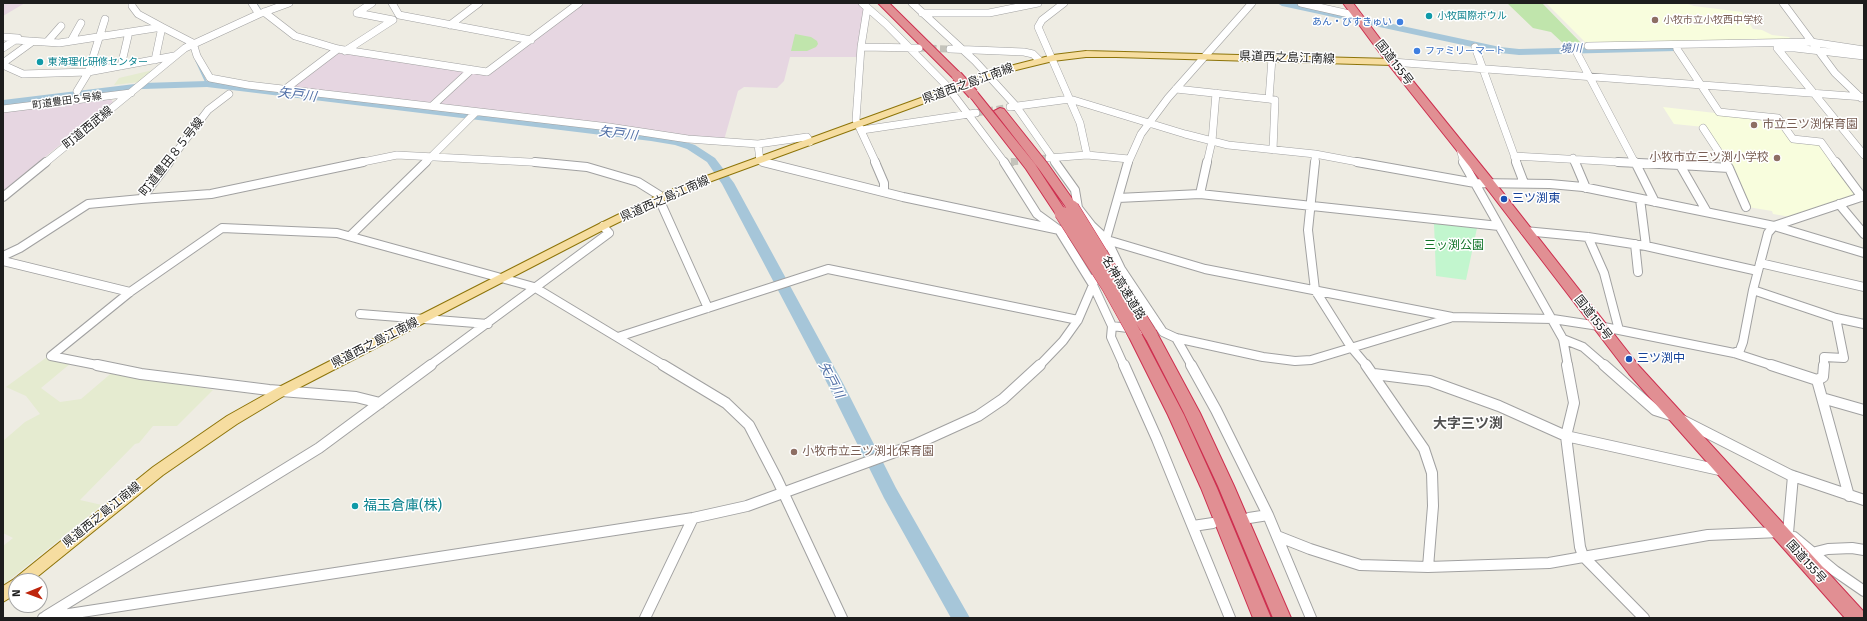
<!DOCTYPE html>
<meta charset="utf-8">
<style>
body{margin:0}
#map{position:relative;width:1867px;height:621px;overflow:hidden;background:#eeece3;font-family:"Fira Sans",sans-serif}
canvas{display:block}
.frame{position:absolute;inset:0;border:4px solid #1d1d1d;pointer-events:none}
.north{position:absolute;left:8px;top:573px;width:40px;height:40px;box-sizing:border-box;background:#fff;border:1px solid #a5a5a5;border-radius:50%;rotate:269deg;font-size:11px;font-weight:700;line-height:16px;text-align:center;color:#1d1d1d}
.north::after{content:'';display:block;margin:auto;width:14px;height:18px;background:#be250c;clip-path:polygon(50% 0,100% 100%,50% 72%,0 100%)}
</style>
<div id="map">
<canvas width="1867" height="621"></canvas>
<div class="frame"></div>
<div class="north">N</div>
</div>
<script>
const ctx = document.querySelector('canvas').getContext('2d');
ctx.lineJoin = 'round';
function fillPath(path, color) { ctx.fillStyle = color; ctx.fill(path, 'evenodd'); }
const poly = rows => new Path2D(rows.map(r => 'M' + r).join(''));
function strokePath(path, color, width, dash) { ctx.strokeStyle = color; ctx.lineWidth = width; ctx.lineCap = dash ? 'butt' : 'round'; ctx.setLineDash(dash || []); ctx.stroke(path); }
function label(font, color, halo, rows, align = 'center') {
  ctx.font = font + ' "Fira Sans","Noto Sans JP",sans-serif'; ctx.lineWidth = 3; ctx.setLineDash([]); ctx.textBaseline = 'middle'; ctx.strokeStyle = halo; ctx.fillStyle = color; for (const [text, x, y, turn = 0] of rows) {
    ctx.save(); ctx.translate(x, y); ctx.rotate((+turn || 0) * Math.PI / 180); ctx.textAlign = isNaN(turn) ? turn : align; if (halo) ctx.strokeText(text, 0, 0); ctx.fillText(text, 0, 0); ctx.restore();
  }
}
const industrial = poly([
 [3,3,25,3,3,16],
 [583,3,859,3,866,9,861,57,790,57,784,81,777,88,744,87,738,91,724,140,436,105,471,73,489,74],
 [345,53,466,72,432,105,290,89,335,54],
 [109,97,113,102,3,191,3,111]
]);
const education = poly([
 [1546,3,1685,3,1694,6,1742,12,1753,29,1762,30,1772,35,1789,37,1792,40,1588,45],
 [1663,107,1776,120,1789,138,1820,145,1856,194,1791,217,1773,214,1772,211,1748,207,1704,127,1674,124]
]);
const farmland = poly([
 [153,70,139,82,114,85,119,78],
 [47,357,71,363,41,388,60,402,81,399,115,370,213,390,177,426,153,426,139,443,135,444,80,500,102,505,3,585,3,546,13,538,3,533,3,441,25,422,40,414,26,396,6,387]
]);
const grass = poly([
 [1507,3,1542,3,1583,45,1566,46,1551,32,1533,28],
 [795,34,811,37,817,41,818,44,816,47,807,51,791,51]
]);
const park = poly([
 [1434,223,1477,228,1466,280,1436,276]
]);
const stream = poly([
 [256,3,261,11],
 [196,60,207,84]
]);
const river = poly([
 [1277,3,1295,3,1500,47,1519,49,1676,45,1681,48,1676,51,1519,55,1500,53,1282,6,1277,3],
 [1789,42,1844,47,1849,50,1844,53,1785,47,1784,45,1785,43,1789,42],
 [207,81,651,135,677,139,695,145,715,158,734,183,844,385,896,488,970,618,951,618,884,498,828,385,722,184,707,162,687,149,675,145,651,141,207,87,143,89,3,106,3,100,143,83,207,81]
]);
const minorTunnelFar1 = poly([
 [919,48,950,49],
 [976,113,1010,107],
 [1011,162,1047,158]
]);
const minorTunnel = poly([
 [1011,162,1014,162]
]);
const minorFar2 = poly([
 [132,3,132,6,138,14,162,27,155,60],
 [252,3,259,14],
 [392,3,399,15,531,40],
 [862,3,886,24,946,85,1005,163],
 [912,3,975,61,1016,106,1056,163],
 [1064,3,1042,20,1038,27,1080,123,1087,155],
 [1301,3,1358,16],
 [1783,3,1835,73,1861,98],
 [867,9,861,47,856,120,876,163],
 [264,12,295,36,338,49,487,72,579,3],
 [357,13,372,3],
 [922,13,989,13,1038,3],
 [450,25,479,3],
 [3,37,18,38,16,39],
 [71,41,81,23],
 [47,42,61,26],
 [1588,46,1811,42,1864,50],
 [861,47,919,48],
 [1475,47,1517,163],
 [3,48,15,40,59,43,162,27,193,43,197,56,210,78,248,85,609,127,688,139,758,144,807,137,810,142],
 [950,49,1024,52,1033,54,1039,60],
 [1677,49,1719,112,1778,118,1793,139,1821,142,1836,163],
 [345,51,393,20,357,13],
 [1577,53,1635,163],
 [1864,56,1795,48,1777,48,1864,155],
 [1272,58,1269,99,1275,100,1273,150],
 [1392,62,1864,97],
 [3,63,32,42],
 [3,65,23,74,88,72,174,56],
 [121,66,129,32],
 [1176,89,1269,99],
 [284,90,338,49],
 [77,91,88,73,105,19],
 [432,106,471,70],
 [1010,107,1070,99,1185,134,1228,145,1315,154,1363,163],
 [3,109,131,93],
 [1703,128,1726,163],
 [862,130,976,113],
 [758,144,760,161,767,163],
 [1459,145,1464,163],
 [1514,156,1637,163],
 [1049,158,1087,155,1129,159],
 [1573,158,1575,163],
 [45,163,185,48,259,14,289,3],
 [168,163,208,110,229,94],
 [358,163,397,155,548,163],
 [425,163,476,112],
 [1128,163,1141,134,1168,98,1252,3],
 [1207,163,1212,141,1216,93],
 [1315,163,1315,154]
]);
const minorFar1 = poly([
 [535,162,587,167,638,182,662,197],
 [763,162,903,197,1107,240,1205,269,1452,317,1553,319,1599,326,1734,353,1774,366],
 [875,162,884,183,884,192],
 [1004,162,1037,214,1059,230,1093,285,1112,326,1111,337,1124,366],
 [1055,162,1075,190,1078,208,1092,226,1107,240,1121,269,1163,332,1176,338,1263,357,1295,361,1311,360,1450,318],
 [1315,162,1308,230,1315,290,1351,347,1367,366],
 [1357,162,1475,183,1550,184,1583,187,1774,226,1864,253],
 [1463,162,1563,339,1568,366],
 [1516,162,1524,183],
 [1575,162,1586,188],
 [1618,162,1680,165,1707,212],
 [1635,162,1655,202],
 [1725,162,1729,168],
 [1836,162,1862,197],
 [1680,165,1729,168,1746,207],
 [1200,194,1207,162],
 [3,197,46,162],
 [1118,198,1200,194,1499,226],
 [141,199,211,194,363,162],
 [659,199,708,308],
 [1640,199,1646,246],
 [1839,204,1864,234],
 [1525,231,1588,237,1646,246,1758,271],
 [350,236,426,162],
 [1588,237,1604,273,1619,330],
 [1635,244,1638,272],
 [3,256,20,248,88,204,141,199,169,162],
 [3,261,130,292],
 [1760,263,1864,287],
 [1753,290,1836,318,1864,324],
 [360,314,488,324],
 [1112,326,1152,331],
 [618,337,828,269,1078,320],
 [1176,338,1192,366],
 [1563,339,1583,347,1605,366],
 [1734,353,1740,350,1743,342,1753,290,1768,233,1774,226,1864,196],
 [102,366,51,356,130,292,222,228,337,233,534,287,665,366],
 [429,366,609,233,603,226],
 [1039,366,1063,341,1078,320,1093,285,1128,162],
 [1824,366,1824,357,1844,358,1836,318]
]);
const minor = poly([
 [97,365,141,374,269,390,356,397,380,403],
 [663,365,726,403,749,425,777,479,842,618],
 [1124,365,1157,439,1230,618],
 [1191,365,1216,410,1268,515,1311,618],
 [1366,365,1424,449,1432,473,1433,506,1428,567],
 [1567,365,1574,403,1566,436,1580,547,1583,556,1644,618],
 [1604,365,1655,410,1674,416,1790,475,1864,500],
 [1771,365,1817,380,1823,377,1824,365],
 [1374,374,1430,381,1499,406,1566,436,1724,471],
 [1817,380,1849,496],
 [1822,398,1864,410],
 [1249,518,1268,515],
 [1193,526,1213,523],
 [1788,533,1793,476],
 [1277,536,1310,549,1360,565,1428,567,1549,563,1708,535,1780,532],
 [1794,537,1835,571,1864,591],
 [1812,553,1828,549,1852,548,1864,550],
 [46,616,319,448,431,365],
 [43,618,693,518,747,506,914,445,978,416,1003,399,1040,365],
 [645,618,693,518]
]);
const major = poly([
 [1086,51,1392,59,1396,62,1392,65,1116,57,1086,57,1053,61,1012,71,709,182,666,199,607,228,287,394,237,424,163,475,32,581,16,581,16,594,3,602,3,586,14,579,153,467,227,416,277,388,599,224,658,195,701,178,1006,67,1053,55,1086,51]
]);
const highway = poly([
 [878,3,889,3,961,74,962,76,961,78,953,78,878,3],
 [1343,3,1353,3,1396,60,1493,180,1639,366,1864,612,1864,618,1845,618,1629,374,1485,186,1388,64,1343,3],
 [973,91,977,92,1035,164,1067,213,1065,216,1057,216,1026,169,968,94,973,91],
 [1000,108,1004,109,1047,163,1078,207,1076,210,1068,210,1039,169,994,111,1000,108],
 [1134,328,1139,329,1141,333,1184,415,1217,488,1271,618,1253,618,1201,488,1168,415,1127,333,1129,329,1134,328],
 [1151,330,1156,331,1158,335,1200,413,1234,486,1291,618,1273,618,1218,486,1184,413,1144,335,1146,331,1151,330]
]);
const highwayBridgeFar1 = poly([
 [957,76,973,94]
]);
const highwayBridge = poly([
 [1072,207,1151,335],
 [1061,213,1109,288,1134,333]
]);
const markers = [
 [1429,16,4,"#0f9aa8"],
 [1655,20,4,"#8d6e63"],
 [1400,22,4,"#3f7fe0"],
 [1417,51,4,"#3f7fe0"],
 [40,62,4,"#0f9aa8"],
 [1754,125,4,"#8d6e63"],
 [1777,158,4,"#8d6e63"],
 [1504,199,4,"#1a4fb4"],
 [1629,359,4,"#1a4fb4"],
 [794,452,4,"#8d6e63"],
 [355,506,4,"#0f9aa8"]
];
const farCulturenames = [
 ["小牧国際ボウル",1437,16],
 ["東海理化研修センター",48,62]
];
const farEducationnames = [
 ["小牧市立小牧西中学校",1663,20]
];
const farShopnames = [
 ["あん・びすきゅい",1392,22],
 ["ファミリーマート",1425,51,"left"]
];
const farStreetnames = [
 ["町道豊田５号線",67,101,-8]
];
const farWaternames = [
 ["境川",1571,49,-1]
];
const streetNames = [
 ["県道西之島江南線",1287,58,2],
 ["国道155号",1394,63,52],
 ["県道西之島江南線",968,84,-20],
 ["町道西武線",88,128,-39],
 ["町道豊田８５号線",172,157,-52],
 ["県道西之島江南線",665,199,-24],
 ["名神高速道路",1123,288,59],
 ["国道155号",1593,318,52],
 ["県道西之島江南線",375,343,-27],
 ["県道西之島江南線",102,515,-39],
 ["国道155号",1806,562,48]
];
const educationNames = [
 ["市立三ツ渕保育園",1762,125],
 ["小牧市立三ツ渕小学校",1769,158,"right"],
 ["小牧市立三ツ渕北保育園",802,452]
];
const transitNames = [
 ["三ツ渕東",1512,199],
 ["三ツ渕中",1637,359]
];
const parkNames = [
 ["三ッ渕公園",1454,246]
];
const waterNames = [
 ["矢戸川",297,95,7],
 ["矢戸川",618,134,7],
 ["矢戸川",831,380,62]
];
const quarterNames = [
 ["大字三ツ渕",1468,424]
];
const nearCulturenames = [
 ["福玉倉庫(株)",363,506]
];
fillPath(industrial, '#e6d6e1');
fillPath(education, '#f8fddd');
fillPath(farmland, '#e5ebd0');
fillPath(grass, '#c0e5ac');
fillPath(park, '#c2f6ce');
strokePath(stream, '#a6c6d9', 2);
fillPath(river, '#a6c6d9');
strokePath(minorTunnelFar1, '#c4c3bb', 7, [7, 3.5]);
strokePath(minorTunnel, '#c4c3bb', 8, [8, 4.5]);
strokePath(minorFar2, '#a1a1a1', 8);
strokePath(minorFar1, '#a1a1a1', 10);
strokePath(minor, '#a1a1a1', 12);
strokePath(major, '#8d7409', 2);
strokePath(highway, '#cd2f4f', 2);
strokePath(minorFar2, '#fff', 7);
strokePath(minorFar1, '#fff', 8);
strokePath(minor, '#fff', 10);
fillPath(major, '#f6dda0');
fillPath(highway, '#e18f93');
strokePath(highwayBridgeFar1, '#cd2f4f', 12, []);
strokePath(highwayBridge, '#cd2f4f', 14, []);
strokePath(highwayBridgeFar1, '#e18f93', 10);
strokePath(highwayBridge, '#e18f93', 13);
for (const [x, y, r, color] of markers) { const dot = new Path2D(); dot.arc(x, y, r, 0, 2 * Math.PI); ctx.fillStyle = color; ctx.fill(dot); strokePath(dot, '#fff', 1.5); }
label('10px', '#0d838f', '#fff', farCulturenames, 'left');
label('10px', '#785e54', '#fff', farEducationnames, 'left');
label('10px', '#366cbe', '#fff', farShopnames, 'right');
label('10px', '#1d1d1d', '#fff', farStreetnames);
label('italic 11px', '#506fa6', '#fff', farWaternames);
label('12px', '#1d1d1d', '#fff', streetNames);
label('12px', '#785e54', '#fff', educationNames, 'left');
label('12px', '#164399', '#fff', transitNames, 'left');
label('12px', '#127428', '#fff', parkNames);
label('italic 13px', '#506fa6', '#fff', waterNames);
label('bold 14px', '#505050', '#fff', quarterNames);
label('14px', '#0d838f', '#fff', nearCulturenames, 'left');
</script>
